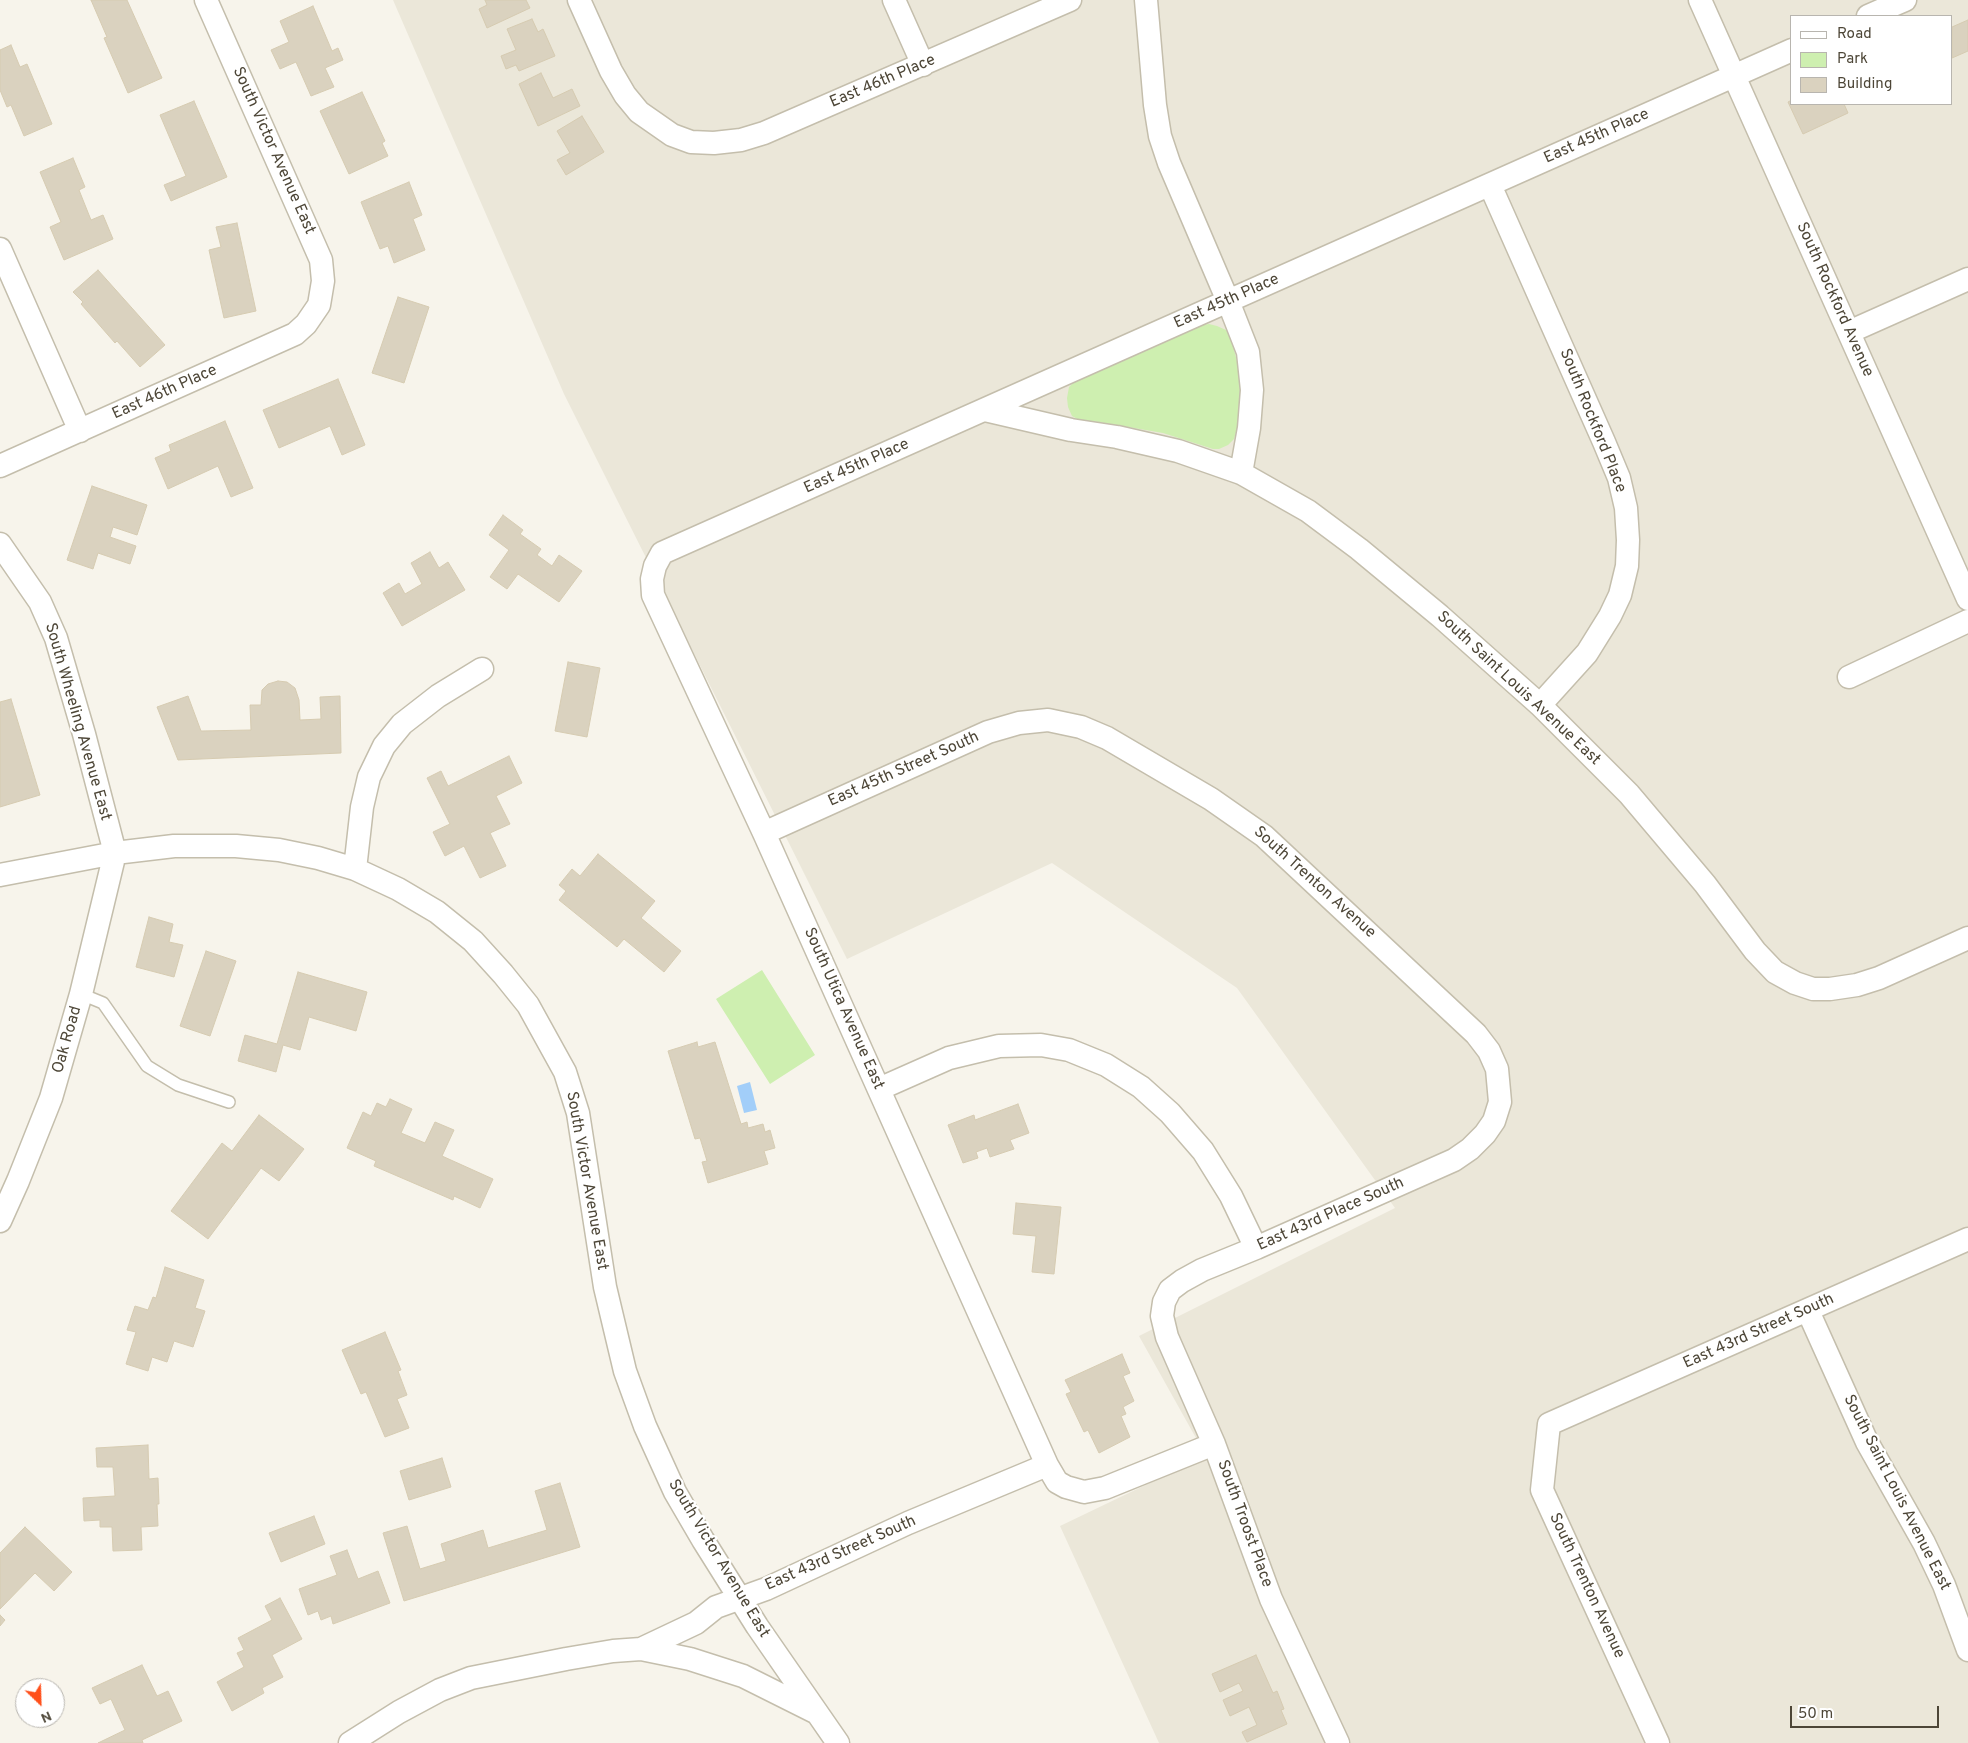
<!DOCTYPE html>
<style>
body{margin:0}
#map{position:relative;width:1968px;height:1743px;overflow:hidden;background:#f7f4eb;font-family:Overpass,sans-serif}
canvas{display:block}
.legend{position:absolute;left:1790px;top:15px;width:162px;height:90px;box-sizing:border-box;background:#fff;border:1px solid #b8b5af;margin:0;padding:6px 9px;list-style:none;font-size:15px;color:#4d4637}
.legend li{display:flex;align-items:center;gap:10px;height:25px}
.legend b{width:25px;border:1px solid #b8b5af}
.north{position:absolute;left:15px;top:1678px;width:50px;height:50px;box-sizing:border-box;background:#fff;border:1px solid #b8b5af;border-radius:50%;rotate:156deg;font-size:14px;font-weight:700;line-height:20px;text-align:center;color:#4d4637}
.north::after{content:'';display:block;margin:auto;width:18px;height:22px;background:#ff4f1a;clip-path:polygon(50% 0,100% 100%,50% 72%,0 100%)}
.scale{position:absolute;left:1790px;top:1706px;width:149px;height:22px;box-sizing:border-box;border:2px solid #4d4637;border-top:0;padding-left:6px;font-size:15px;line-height:18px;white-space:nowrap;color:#4d4637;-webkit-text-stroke:4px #fff;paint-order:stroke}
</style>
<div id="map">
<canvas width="1968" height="1743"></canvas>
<ul class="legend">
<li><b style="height:6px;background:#fff"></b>Road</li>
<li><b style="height:14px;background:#ceefb0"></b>Park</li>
<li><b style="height:14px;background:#dad2bf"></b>Building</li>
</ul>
<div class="north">N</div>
<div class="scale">50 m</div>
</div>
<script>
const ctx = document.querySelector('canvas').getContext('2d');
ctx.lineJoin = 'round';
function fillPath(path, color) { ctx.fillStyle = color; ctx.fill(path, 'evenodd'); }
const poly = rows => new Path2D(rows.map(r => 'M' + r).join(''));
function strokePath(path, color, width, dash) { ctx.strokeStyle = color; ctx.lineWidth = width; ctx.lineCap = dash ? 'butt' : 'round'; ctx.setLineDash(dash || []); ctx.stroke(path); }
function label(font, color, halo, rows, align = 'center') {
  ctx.font = font + ' Overpass,sans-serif'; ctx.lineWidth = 4.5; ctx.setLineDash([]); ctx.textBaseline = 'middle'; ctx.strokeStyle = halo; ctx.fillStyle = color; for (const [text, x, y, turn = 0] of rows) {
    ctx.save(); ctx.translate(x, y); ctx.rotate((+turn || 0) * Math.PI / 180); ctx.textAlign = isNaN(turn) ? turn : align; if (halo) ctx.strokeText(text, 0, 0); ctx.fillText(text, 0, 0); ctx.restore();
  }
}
const residential = poly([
 [393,0,1968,0,1968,1743,1159,1743,1060,1526,1206,1456,1139,1336,1395,1208,1237,988,1052,863,847,959,564,394],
 [1792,16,1952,16,1952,104,1792,104]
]);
const green = poly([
 [1209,324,1217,326,1226,330,1231,338,1240,373,1241,399,1238,425,1234,439,1228,445,1219,449,1213,449,1163,433,1099,422,1079,420,1072,416,1068,407,1067,398,1069,387,1074,382,1202,325],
 [762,970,815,1055,770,1084,716,999]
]);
const water = poly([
 [750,1082,757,1110,744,1113,737,1086]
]);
const building = poly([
 [91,0,127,0,162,78,128,93,104,38,107,37,91,0],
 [485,0,526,0,530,8,487,28,479,9,487,5,485,0],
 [313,6,332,51,338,48,343,60,325,68,334,87,311,96,296,62,280,69,271,50,289,42,280,21,313,6],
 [532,19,538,32,543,29,555,56,519,71,516,65,506,69,501,56,516,50,507,29,532,19],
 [1968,20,1968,51,1952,58,1952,27,1968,20],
 [11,45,20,67,27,64,52,124,24,136,11,105,7,107,0,90,0,50,11,45],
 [541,73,553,98,572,89,580,106,538,126,519,84,541,73],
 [362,92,385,141,382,143,388,156,349,174,320,111,362,92],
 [1792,100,1792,104,1844,104,1848,113,1803,134,1788,102,1792,100],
 [194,101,227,177,171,201,164,185,186,176,160,115,194,101],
 [582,116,604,152,566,175,557,160,570,153,557,131,582,116],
 [73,158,85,187,79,190,91,220,103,215,113,239,64,260,50,227,61,222,40,172,73,158],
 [409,182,422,215,413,219,425,250,394,263,388,246,380,249,361,202,409,182],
 [237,223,256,311,224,318,209,250,221,247,216,227,237,223],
 [98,270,165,345,140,367,117,341,115,343,81,304,83,302,73,292,98,270],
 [398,297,429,307,404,383,372,373,398,297],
 [338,379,365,445,342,455,330,426,279,448,263,410,338,379],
 [225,421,253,488,231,497,218,466,168,489,155,458,171,451,169,445,225,421],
 [92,486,147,505,137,535,113,527,110,537,136,546,130,564,98,553,93,569,67,560,92,486],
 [503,515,523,530,520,534,541,549,537,555,552,566,559,555,582,571,559,602,518,574,507,589,490,577,509,550,489,535,503,515],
 [430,552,439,568,448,562,465,590,402,626,383,593,399,583,405,594,422,584,411,563,430,552],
 [568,662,600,668,587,737,555,731,568,662],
 [278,681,287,682,295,688,299,700,300,720,321,719,320,697,340,696,341,753,178,760,157,707,188,696,201,731,251,730,250,705,261,705,262,690,268,684,278,681],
 [11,699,40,795,0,807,0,702,11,699],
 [509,756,522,783,496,796,510,824,490,833,506,866,480,878,464,846,445,856,433,832,450,824,427,778,441,771,448,786,509,756],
 [598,854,655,901,641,918,681,951,664,972,624,939,617,947,559,900,566,891,559,885,572,869,580,876,598,854],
 [149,917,173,924,169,942,183,945,174,977,136,967,149,917],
 [206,951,236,961,210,1036,180,1026,206,951],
 [298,972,367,992,356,1031,309,1017,300,1050,283,1045,276,1072,238,1061,245,1035,277,1044,298,972],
 [697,1042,698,1047,715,1042,741,1124,747,1122,748,1128,763,1124,765,1132,770,1130,775,1148,764,1151,768,1164,708,1183,702,1162,707,1161,700,1138,695,1139,668,1051,697,1042],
 [390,1099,412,1109,401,1133,425,1143,435,1122,454,1130,442,1156,493,1179,480,1208,454,1196,453,1200,374,1166,376,1161,347,1148,363,1112,371,1116,377,1103,386,1107,390,1099],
 [1018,1104,1029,1133,1010,1140,1014,1149,990,1157,987,1148,976,1152,978,1158,963,1163,948,1125,974,1115,975,1120,1018,1104],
 [259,1115,304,1149,279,1181,261,1168,208,1239,171,1211,222,1143,232,1151,259,1115],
 [1016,1203,1061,1207,1054,1274,1032,1272,1036,1236,1013,1234,1016,1203],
 [165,1267,204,1280,195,1308,205,1311,193,1347,174,1341,167,1362,152,1357,148,1371,126,1364,136,1332,127,1330,135,1306,148,1310,153,1297,156,1298,165,1267],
 [385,1332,401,1370,398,1371,407,1395,397,1399,409,1428,385,1437,366,1392,361,1394,342,1350,385,1332],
 [1122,1354,1130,1373,1123,1376,1134,1401,1123,1407,1126,1414,1121,1416,1130,1437,1099,1453,1088,1430,1084,1432,1066,1394,1071,1392,1065,1380,1122,1354],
 [148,1445,149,1479,158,1478,159,1504,157,1504,158,1526,141,1527,142,1550,113,1551,112,1527,100,1527,100,1520,84,1521,83,1498,115,1496,113,1467,97,1467,96,1448,148,1445],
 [442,1458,451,1487,409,1500,400,1471,442,1458],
 [560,1483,580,1547,404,1601,383,1533,407,1526,420,1569,446,1561,441,1544,483,1530,488,1548,547,1530,535,1491,560,1483],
 [314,1516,325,1544,281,1562,269,1533,314,1516],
 [25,1527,72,1572,54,1591,35,1573,0,1609,0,1553,25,1527],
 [347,1550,358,1579,378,1571,390,1603,333,1624,331,1616,321,1620,318,1611,308,1615,299,1589,337,1575,330,1556,347,1550],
 [280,1598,302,1639,272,1655,283,1677,262,1688,264,1693,232,1711,217,1682,244,1667,237,1653,244,1650,238,1638,272,1620,265,1606,280,1598],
 [0,1615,5,1620,0,1626,0,1615],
 [1256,1655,1273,1693,1277,1691,1284,1709,1281,1710,1287,1724,1247,1742,1242,1732,1257,1725,1249,1707,1230,1716,1223,1700,1243,1691,1239,1683,1220,1692,1212,1674,1256,1655],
 [142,1665,157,1696,168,1691,182,1721,142,1740,143,1743,98,1743,125,1730,111,1699,100,1704,92,1688,142,1665]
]);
const service = poly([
 [81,994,103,1003,147,1066,178,1085,229,1102]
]);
const minor = poly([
 [579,0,611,71,625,95,639,112,672,135,691,142,714,143,741,140,764,133,1070,0],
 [894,0,923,65],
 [1146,0,1155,105,1160,136,1169,163,1228,301,1248,352,1252,390,1249,428,1241,473],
 [1700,0,1968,599],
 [1868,16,1905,0],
 [1490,185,1604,442,1619,478,1626,508,1628,540,1627,566,1620,595,1610,616,1587,653,1540,705],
 [0,249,80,431],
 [1849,332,1968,279],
 [985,410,1071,430,1117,437,1178,451,1241,473,1308,511,1359,549,1440,616,1540,705,1629,794,1705,884,1755,951,1775,972,1795,983,1813,989,1830,989,1857,985,1879,978,1968,938],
 [0,466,295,334,306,324,319,305,323,281,321,260,206,0],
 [0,544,40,602,56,638,84,734,115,853,81,994,51,1098,18,1181,0,1221],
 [1849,677,1968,621],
 [764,833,988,732,1019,723,1048,720,1081,727,1107,738,1211,799,1264,836,1476,1034,1489,1051,1497,1069,1500,1102,1494,1121,1485,1134,1470,1149,1454,1160,1256,1248,1202,1270,1182,1281,1170,1290,1164,1302,1162,1316,1167,1337,1214,1444,1271,1599,1338,1743],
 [355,869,362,807,369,777,384,746,402,724,438,696,482,669],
 [0,875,115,853,174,846,236,846,279,850,318,858,355,869,398,889,437,912,473,941,503,974,528,1005,565,1072,578,1113,605,1287,625,1371,645,1426,675,1492,703,1540,757,1626,838,1743],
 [879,1089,949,1058,999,1046,1041,1045,1069,1050,1106,1065,1141,1087,1170,1113,1203,1151,1231,1196,1256,1248],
 [1808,1311,1867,1442,1924,1543,1944,1585,1968,1650],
 [1047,1465,764,833,653,595,652,579,655,566,662,553,1792,50],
 [641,1649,690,1659,743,1676,815,1712],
 [350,1743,399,1712,440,1690,471,1678,566,1659,613,1651,641,1649,696,1623,716,1607,766,1589,908,1523,1047,1465,1057,1482,1066,1487,1084,1492,1105,1488,1214,1444],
 [1658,1743,1542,1490,1549,1424,1968,1239]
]);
const streetNames = [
 ["East 46th Place",883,82,-23],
 ["East 45th Place",1597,137,-24],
 ["South Victor Avenue East",273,151,66],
 ["South Rockford Avenue",1834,300,66],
 ["East 45th Place",1227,302,-24],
 ["East 46th Place",165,393,-24],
 ["South Rockford Place",1592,421,68],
 ["East 45th Place",857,467,-24],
 ["South Saint Louis Avenue East",1518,689,43],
 ["South Wheeling Avenue East",77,722,74],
 ["East 45th Street South",904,770,-24],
 ["South Trenton Avenue",1314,883,42],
 ["South Utica Avenue East",843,1009,66],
 ["Oak Road",68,1040,-74],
 ["South Victor Avenue East",586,1181,80],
 ["East 43rd Place South",1331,1215,-24],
 ["East 43rd Street South",1759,1332,-24],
 ["South Saint Louis Avenue East",1896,1493,63],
 ["South Troost Place",1244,1524,70],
 ["East 43rd Street South",841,1554,-24],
 ["South Victor Avenue East",718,1559,59],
 ["South Trenton Avenue",1586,1586,65]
];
fillPath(residential, '#ebe7d9');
fillPath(green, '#ceefb0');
fillPath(water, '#a2cef9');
fillPath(building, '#dad2bf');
strokePath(building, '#d6cbb1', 1);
strokePath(service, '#c4beac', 14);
strokePath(minor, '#c4beac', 25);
strokePath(service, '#fff', 11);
strokePath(minor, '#fff', 22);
label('16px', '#4d4637', '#fff', streetNames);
</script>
